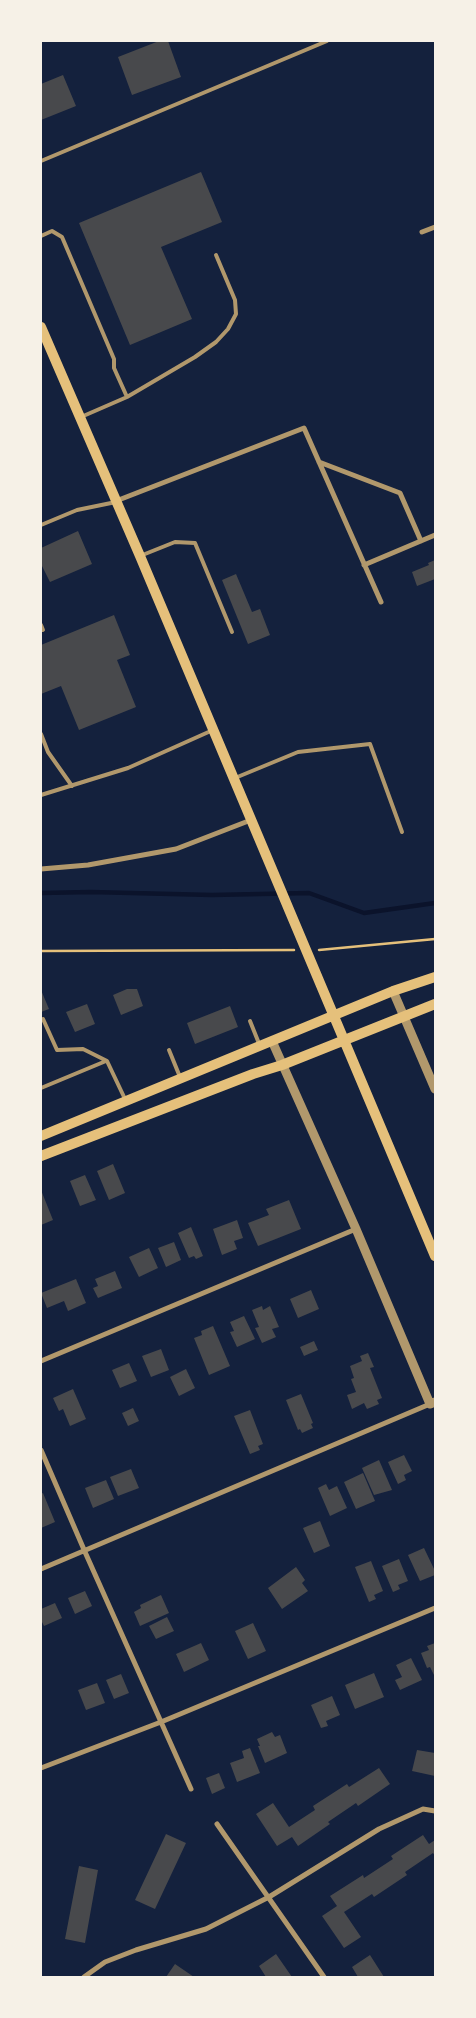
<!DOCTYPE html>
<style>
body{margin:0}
#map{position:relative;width:476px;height:2018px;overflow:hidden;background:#14213d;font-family:Poppins,sans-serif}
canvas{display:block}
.frame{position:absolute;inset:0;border:42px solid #f6f1e7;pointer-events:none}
</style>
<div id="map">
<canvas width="476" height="2018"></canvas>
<div class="frame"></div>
</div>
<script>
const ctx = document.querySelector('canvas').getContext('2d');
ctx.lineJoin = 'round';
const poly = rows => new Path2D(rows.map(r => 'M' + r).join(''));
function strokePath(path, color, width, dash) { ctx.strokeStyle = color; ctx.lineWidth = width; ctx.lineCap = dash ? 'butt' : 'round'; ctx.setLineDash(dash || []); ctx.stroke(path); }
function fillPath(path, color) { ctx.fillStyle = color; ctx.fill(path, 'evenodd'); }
const stream = poly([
 [41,893,91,892,212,895,309,893,364,913,435,903]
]);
const building = poly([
 [159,41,168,41,181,77,132,95,118,57],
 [63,75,76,106,41,120,41,84],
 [201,172,222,222,161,247,192,319,130,345,79,223],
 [78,531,92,564,50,582,41,564,41,548],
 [435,560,435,579,417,586,412,572,429,565,428,563],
 [236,574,252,612,260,609,270,635,248,644,222,580],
 [114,615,130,655,117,660,136,707,79,730,61,686,41,694,41,645],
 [127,989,137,989,143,1006,121,1015,113,995],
 [41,990,49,1009,41,1012],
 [87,1004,95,1024,75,1032,66,1012],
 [230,1006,238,1027,195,1044,187,1023],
 [113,1164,125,1193,109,1200,97,1171],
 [85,1175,96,1200,80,1206,70,1181],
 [41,1190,53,1220,41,1225],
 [289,1200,301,1229,258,1246,248,1223,269,1215,266,1209],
 [237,1220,243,1238,234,1241,237,1249,222,1255,213,1229],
 [191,1227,203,1256,196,1259,194,1256,189,1258,178,1233],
 [174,1242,181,1260,166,1267,158,1248],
 [149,1248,158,1268,139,1277,129,1257],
 [115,1271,122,1288,98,1298,93,1288,98,1286,95,1279],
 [76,1279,86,1303,68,1311,64,1301,47,1308,41,1293],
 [311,1290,319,1309,298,1318,290,1299],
 [262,1306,263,1310,270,1306,279,1327,272,1329,276,1337,262,1343,255,1328,259,1327,252,1310],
 [244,1316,255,1339,237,1347,230,1332,234,1331,230,1322],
 [213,1326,230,1366,209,1375,194,1338,202,1335,201,1331],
 [314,1341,318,1350,304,1356,300,1347],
 [161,1349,169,1370,151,1377,142,1356],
 [368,1353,374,1367,370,1368,382,1398,377,1400,379,1404,367,1409,364,1403,352,1409,347,1395,356,1392,351,1379,354,1378,350,1366,362,1361,360,1356],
 [129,1363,137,1381,120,1388,112,1370],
 [186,1369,195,1388,179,1396,170,1377],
 [73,1389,86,1419,70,1426,63,1409,59,1411,53,1398],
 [301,1394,313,1423,311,1424,313,1428,302,1433,300,1429,298,1430,286,1400],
 [133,1408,139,1421,128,1426,122,1413],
 [250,1410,263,1444,258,1446,260,1450,250,1454,234,1416],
 [404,1455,412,1471,404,1475,406,1480,398,1484,388,1462],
 [379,1460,392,1490,374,1495,362,1468],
 [131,1469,139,1488,118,1496,110,1477],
 [363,1473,375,1501,356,1509,344,1482],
 [106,1480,114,1499,93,1508,85,1488],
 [326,1484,329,1490,337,1486,347,1508,330,1516,318,1488],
 [43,1493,55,1522,41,1528,41,1494],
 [320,1521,330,1546,314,1553,303,1528],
 [424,1548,435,1571,435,1575,420,1581,408,1555],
 [399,1559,408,1581,398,1585,400,1589,393,1592,382,1566],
 [371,1561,383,1591,374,1595,376,1599,369,1602,355,1567],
 [296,1567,305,1580,302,1583,308,1591,282,1609,268,1588],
 [85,1591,92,1606,75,1614,68,1598],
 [161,1595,169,1613,140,1626,134,1612,141,1608,140,1605],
 [55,1603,62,1618,44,1626,41,1620,41,1609],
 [167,1617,174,1631,156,1639,149,1626],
 [253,1623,266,1651,248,1659,235,1631],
 [201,1643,209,1660,184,1672,176,1654],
 [435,1643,435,1677,430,1667,427,1668,421,1653,429,1650,427,1646],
 [411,1658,422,1680,400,1690,395,1680,402,1677,396,1665],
 [374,1673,384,1697,355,1709,345,1685],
 [121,1674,129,1693,114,1699,106,1680],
 [97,1683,105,1703,86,1710,78,1690],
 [332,1696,340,1715,326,1721,328,1726,321,1728,311,1705],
 [272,1732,275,1737,280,1735,287,1753,265,1763,258,1746,260,1746,257,1739],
 [250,1748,260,1773,237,1782,230,1763,244,1758,242,1751],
 [417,1750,435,1753,435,1776,412,1771],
 [379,1768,390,1784,358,1806,356,1803,328,1822,330,1824,298,1846,292,1837,277,1846,256,1814,273,1803,289,1827,315,1810,313,1806,347,1784,349,1787],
 [219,1773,225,1788,212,1794,206,1778],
 [166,1834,186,1843,155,1909,135,1900],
 [423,1835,429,1844,435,1840,435,1856,433,1853,405,1872,407,1875,374,1897,372,1894,344,1912,361,1937,344,1948,322,1916,337,1906,330,1896,363,1875,364,1878,393,1859,391,1856],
 [79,1866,98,1870,85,1943,65,1939],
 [276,1954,292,1977,266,1977,259,1966],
 [370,1955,384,1977,358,1977,352,1967],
 [175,1964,194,1977,166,1977]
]);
const path = poly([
 [319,950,435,939],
 [41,951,294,950]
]);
const service = poly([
 [41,161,327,41],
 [41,236,52,231,62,237,114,359,114,368,127,397,195,357,216,342,228,329,236,314,235,300,216,255],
 [81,417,127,397],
 [41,525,77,510,116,502],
 [140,556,175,542,195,543,232,632],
 [41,625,43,630,41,630],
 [41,734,48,752,72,786],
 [235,778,298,752,370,744,402,832],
 [41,795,128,768,213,730],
 [41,1020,43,1019,57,1050,83,1049,107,1061,125,1099],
 [250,1021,260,1046],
 [169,1050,180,1077],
 [41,1088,106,1061]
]);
const minor = poly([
 [422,232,435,227],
 [319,462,400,493,421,541],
 [116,501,304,428,381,602],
 [364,565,435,535],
 [41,869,88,865,176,849,251,820],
 [41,1361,356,1229],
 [41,1450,85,1552,191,1789],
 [41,1569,430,1404],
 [41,1768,161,1722,435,1608],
 [217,1824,324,1977],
 [84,1977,105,1962,136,1950,206,1929,269,1897,379,1829,423,1809,435,1811]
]);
const tertiary = poly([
 [393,991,435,1089],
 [272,1041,356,1229,430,1404,435,1402]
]);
const secondary = poly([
 [41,327,140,556,435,1256],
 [41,1136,393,991,435,977],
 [41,1156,253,1074,282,1065,435,1004]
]);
strokePath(stream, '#0b132b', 4.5);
fillPath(building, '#48494c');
strokePath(path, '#e5c07b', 2.5);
strokePath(service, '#b1986c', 4);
strokePath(minor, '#b1986c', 5);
strokePath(tertiary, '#b1986c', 9);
strokePath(secondary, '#e5c07b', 10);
</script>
